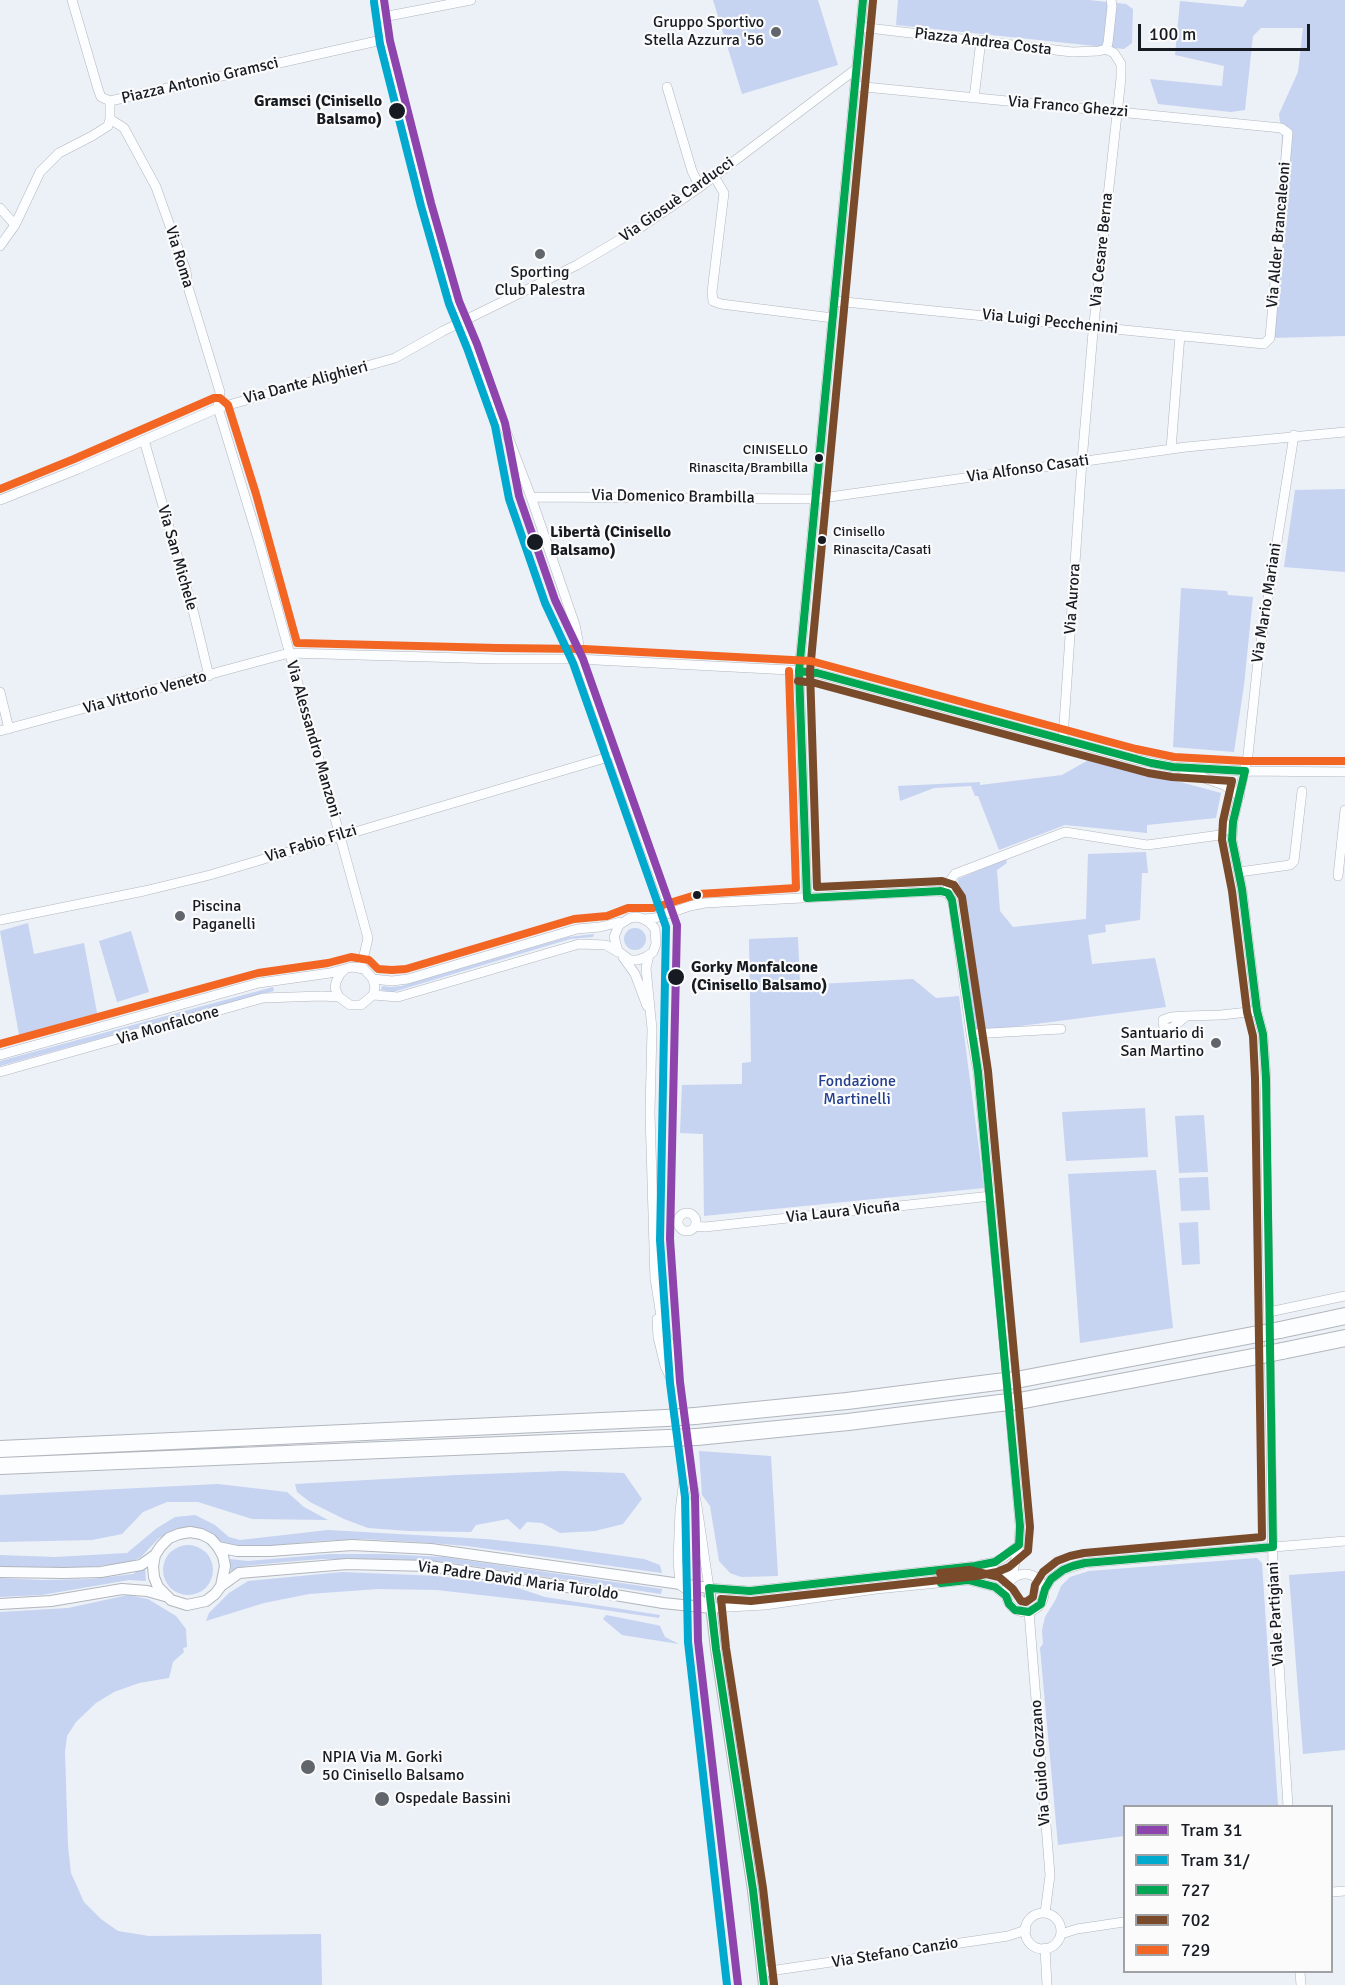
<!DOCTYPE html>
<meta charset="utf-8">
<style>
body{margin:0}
#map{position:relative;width:1345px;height:1985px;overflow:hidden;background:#ecf0f7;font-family:Signika,sans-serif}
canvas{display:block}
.legend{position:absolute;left:1123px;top:1805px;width:210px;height:168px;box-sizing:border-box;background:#fbfbfb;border:2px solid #9fa1a4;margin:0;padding:8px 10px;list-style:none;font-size:18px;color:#161a21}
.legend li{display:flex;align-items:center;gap:12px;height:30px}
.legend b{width:30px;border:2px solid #9fa1a4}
.scale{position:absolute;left:1138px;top:24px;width:172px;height:27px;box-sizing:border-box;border:3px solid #161a21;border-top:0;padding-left:8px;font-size:18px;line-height:21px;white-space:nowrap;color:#161a21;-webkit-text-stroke:4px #fbfbfb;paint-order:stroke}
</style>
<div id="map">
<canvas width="1345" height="1985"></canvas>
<ul class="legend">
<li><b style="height:8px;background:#8e44ad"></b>Tram 31</li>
<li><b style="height:8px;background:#00a9ce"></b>Tram 31/</li>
<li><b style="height:8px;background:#00a651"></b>727</li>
<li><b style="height:8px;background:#7a4b2a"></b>702</li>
<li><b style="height:8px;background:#f26522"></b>729</li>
</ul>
<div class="scale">100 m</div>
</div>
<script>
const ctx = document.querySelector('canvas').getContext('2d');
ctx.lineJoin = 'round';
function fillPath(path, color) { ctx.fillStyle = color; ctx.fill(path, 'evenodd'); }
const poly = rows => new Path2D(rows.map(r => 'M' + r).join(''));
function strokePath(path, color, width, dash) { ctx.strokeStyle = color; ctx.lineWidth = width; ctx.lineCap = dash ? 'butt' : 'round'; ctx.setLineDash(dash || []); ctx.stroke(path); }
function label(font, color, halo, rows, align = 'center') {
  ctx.font = font + ' Signika,sans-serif'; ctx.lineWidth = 4.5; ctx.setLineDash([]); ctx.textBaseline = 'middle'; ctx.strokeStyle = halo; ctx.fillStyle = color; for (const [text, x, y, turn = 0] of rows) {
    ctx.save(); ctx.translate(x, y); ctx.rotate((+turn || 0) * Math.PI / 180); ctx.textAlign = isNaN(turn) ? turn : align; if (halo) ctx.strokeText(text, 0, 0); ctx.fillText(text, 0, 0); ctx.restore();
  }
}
const green = poly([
 [713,0,818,0,838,65,742,94],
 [898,0,1089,0,1126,4,1133,9,1132,43,1124,49,896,25],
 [1247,0,1345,0,1345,336,1270,338,1282,137,1279,114,1298,72,1303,28,1261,28,1253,36,1245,110,1231,112,1158,104,1150,79,1222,86,1224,66,1175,55,1180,1,1243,7],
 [1345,489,1345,572,1284,567,1295,490],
 [1181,588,1227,591,1228,595,1253,597,1244,685,1234,752,1173,747],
 [1092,758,1221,793,1216,818,1147,825,1147,833,1065,825,999,850,978,796,975,796,971,786,934,788,900,801,898,786,980,782,980,785,1062,775],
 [1146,852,1148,873,1142,873,1140,920,1105,925,1106,932,1088,935,1092,964,1155,958,1166,1007,974,1032,958,879,1006,859,1007,863,997,870,1000,911,1013,927,1086,919,1088,854],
 [28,923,34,954,84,943,98,1018,20,1040,0,931],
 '624 939a11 11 0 1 1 22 0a11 11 0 1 1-22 0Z',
 [131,931,149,992,117,1002,99,941],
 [594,934,593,937,570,939,393,992,381,990,382,986,390,987,401,986,568,937],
 [798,937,800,985,913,979,936,998,959,996,984,1188,704,1216,703,1134,680,1133,682,1085,742,1084,742,1063,751,1062,749,939],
 [273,987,274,991,0,1066,0,1061],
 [1145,1108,1148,1157,1066,1161,1062,1112],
 [1204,1115,1208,1172,1179,1173,1175,1116],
 [1156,1170,1173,1328,1080,1343,1068,1174],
 [1208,1177,1210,1210,1181,1211,1179,1178],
 [1198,1222,1200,1264,1182,1265,1179,1223],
 [699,1451,771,1456,778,1576,741,1577,730,1573,719,1561,710,1506,702,1495],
 [563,1471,624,1473,642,1499,623,1524,595,1531,560,1533,542,1523,527,1522,520,1530,508,1519,476,1525,471,1532,409,1531,368,1528,344,1519,310,1502,297,1492,295,1484,457,1475],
 [218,1484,287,1492,304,1507,328,1520,252,1519,198,1502,167,1502,143,1512,122,1534,92,1540,0,1542,0,1495],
 [195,1515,215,1525,229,1537,240,1540,328,1530,486,1539,552,1546,644,1559,660,1565,662,1573,467,1546,418,1542,361,1539,319,1541,247,1548,223,1543,211,1533,197,1528,183,1528,159,1538,141,1557,131,1562,83,1568,0,1567,0,1555,55,1557,127,1553,157,1528,175,1517],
 '163 1570a25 25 0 1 1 50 0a25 25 0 1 1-50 0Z',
 [330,1554,384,1554,444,1557,662,1589,661,1594,446,1562,388,1559,321,1559,285,1562,245,1566,231,1572,230,1559,248,1561],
 [1257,1558,1262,1563,1278,1806,1124,1806,1124,1838,1124,1836,1058,1845,1040,1648,1043,1644,1042,1630,1045,1617,1056,1599,1061,1586,1070,1577,1089,1571],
 [145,1567,146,1581,129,1580,42,1595,0,1597,0,1578,42,1580,91,1579,133,1574],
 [1345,1571,1345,1750,1303,1754,1289,1575],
 [342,1572,438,1576,495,1583,512,1586,545,1597,660,1615,659,1618,577,1606,437,1590,378,1589,309,1594,264,1603,206,1621,209,1613,229,1593,248,1581],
 [128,1595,148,1599,176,1616,186,1629,187,1647,183,1648,184,1652,173,1662,169,1678,139,1683,114,1692,96,1703,76,1722,67,1736,65,1752,68,1846,71,1873,84,1902,101,1919,118,1931,149,1936,321,1934,322,1985,0,1985,0,1612,68,1608],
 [606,1615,657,1625,660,1626,665,1637,679,1644,622,1635,603,1619]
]);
const minor = poly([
 [72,0,98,89,101,97,110,101,386,39],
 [380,0,396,82,423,189,455,297,531,497,575,625,583,665,671,912],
 [383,17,471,0],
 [860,27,1072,52,1099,51,1106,49,1108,43,1112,6,1111,0],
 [667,87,692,171,700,187],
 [974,98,981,40],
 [110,119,124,128,156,187,186,271,188,287,220,392,218,408,259,542,368,938,361,968],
 [714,176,724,193,712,292,713,301,721,304,833,318],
 [0,208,15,225],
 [0,246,15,225,40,172,59,153,92,136,108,126,110,119,110,101],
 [835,301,1264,344,1270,338,1288,133,1281,128,855,86],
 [144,440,194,614,209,676],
 [1171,449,1180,335],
 [531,497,815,499,1186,447,1345,432],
 [0,500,78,469,218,408,395,358,443,331,577,265,638,229,700,187,856,69],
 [0,692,9,729],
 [0,731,289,653,498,659,577,659,809,671,1134,759,1173,767,1245,771,1345,772],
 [1063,738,1082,461,1093,332,1121,78,1121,64,1114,53,1106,49],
 [1184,771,1224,785,1240,796],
 [1239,872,1290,865,1294,861,1302,791],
 [1338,876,1345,810],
 [948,893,953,902,971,1034,978,1072,1006,1362,1020,1526,1019,1545,1011,1580],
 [948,893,949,882,955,874,1065,832,1147,845,1220,835,1233,822],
 [807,898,799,671,863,0],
 [641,918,649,922,655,929,656,944,653,952,646,957,638,960,630,960,618,951,614,937,619,925,630,918,636,917,641,918,645,919,655,918,690,906,705,903,938,891,948,893],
 [0,920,144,891,210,875,605,758,611,753,612,747],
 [649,955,646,968,652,1029,650,1113,655,1281],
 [623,957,635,974,647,1006],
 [373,979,392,981,408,979,577,929,600,927,620,922],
 [373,995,398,997,579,944,606,945,618,952],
 [1186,1016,1172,1028,1165,1028,1163,1024,1163,1020,1171,1017,1186,1016,1221,1015,1257,1011],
 [971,1034,1061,1029],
 [0,1055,259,983,330,973,352,967,364,969,373,979,375,988,373,995,361,1005,350,1005,339,997,335,988,336,982,340,974,345,969],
 [0,1072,263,998,322,996,339,997],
 '678 1222a9 9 0 1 1 18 0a9 9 0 1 1-18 0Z',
 [695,1226,705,1227,991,1196],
 [655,1278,662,1323,676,1364,677,1391,687,1457,697,1506,709,1588,750,1591,975,1566,1002,1572,1009,1582],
 [1269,1312,1345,1296],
 [657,1319,658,1337,665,1366,676,1389],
 [686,1463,680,1511,678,1560,680,1585,711,1608,765,1605,876,1589,968,1580,995,1587,1006,1596],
 [980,1565,995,1562,1003,1558,1019,1545],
 '1006 1593a19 19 0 1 1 38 0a19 19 0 1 1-38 0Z',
 [1045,1589,1051,1579,1063,1570,1085,1563,1345,1541],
 [1029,1612,1050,1875,1045,1913],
 [1288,1806,1273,1569,1265,1103,1266,1078,1263,1034,1257,1011,1242,889,1232,840,1233,822,1248,755,1258,661,1294,435],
 [1332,1892,1345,1891],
 '1025 1931a18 18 0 1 1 36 0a18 18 0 1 1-36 0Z',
 [1061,1934,1077,1929,1124,1922],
 [1045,1948,1047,1985],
 [763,1972,1008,1936,1026,1930],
 [1300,1972,1301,1985]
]);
const tertiary = poly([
 [218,1547,237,1551,270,1551,352,1545,431,1549,709,1588,716,1649,753,1890,764,1985],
 [0,1572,64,1573,101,1572,141,1565,155,1555],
 [221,1586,225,1566,223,1556,218,1547,211,1539,201,1534,190,1532,179,1534,169,1538,161,1546,155,1555,153,1566,154,1577,158,1587,171,1600,187,1605,206,1601,215,1594,221,1586,239,1573,347,1564,429,1566,531,1581,663,1603,711,1608],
 [0,1604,51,1601,122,1589,147,1591,165,1596]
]);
const motorway = poly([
 [1280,1330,1345,1316],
 [1282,1351,1345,1338],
 [1016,1380,1258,1334],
 [1019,1401,1258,1356],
 [695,1416,847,1401,997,1382],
 [697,1437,848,1422,1000,1403],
 [0,1449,666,1418],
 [0,1466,668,1438]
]);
const motorwayBridge = poly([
 [1258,1334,1280,1330],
 [1258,1356,1282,1351],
 [997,1382,1016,1380],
 [1000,1403,1019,1401],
 [666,1418,695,1416],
 [668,1438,697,1437]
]);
const bus1 = poly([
 [799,671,817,673,1151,763,1173,767,1245,771,1233,822,1232,840,1242,889,1257,1011,1263,1034,1266,1078,1273,1547,1085,1563,1073,1566,1063,1570,1051,1579,1045,1589,1041,1604,1029,1612,1015,1610,1009,1604,1006,1596,995,1587,968,1580,941,1583],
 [764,1985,753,1890,716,1649,709,1588,750,1591,975,1566,995,1562,1019,1545,1020,1526,978,1072,952,900,948,893,941,891,807,898,799,671,863,0]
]);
const bus2 = poly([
 [798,681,815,683,1148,773,1172,777,1232,781,1223,821,1222,840,1232,891,1247,1012,1253,1036,1255,1078,1262,1537,1084,1553,1070,1556,1057,1561,1043,1572,1035,1585,1033,1597,1026,1602,1021,1601,1013,1589,999,1577,969,1570,940,1573],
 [774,1984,763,1888,726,1648,721,1599,751,1601,976,1576,997,1572,1009,1567,1028,1551,1030,1527,988,1071,962,897,954,885,942,881,817,887,810,671,873,1]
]);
const bus3 = poly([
 [0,489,74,459,214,398,220,398,228,405,256,494,297,643,498,648,584,649,811,661,1136,749,1174,757,1245,761,1345,761],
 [0,1044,258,973,328,963,351,957,369,960,378,969,392,970,406,969,574,919,607,916,628,908,653,908,699,894,796,888,789,671]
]);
const tram1 = poly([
 [384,0,390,41,431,203,459,301,477,344,505,423,519,496,555,600,583,659,677,925,670,1239,680,1382,695,1496,698,1641,738,1985]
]);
const tram2 = poly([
 [374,2,380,44,421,206,449,304,467,348,495,426,509,499,545,603,573,663,666,927,660,1240,670,1383,685,1497,688,1642,727,1985]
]);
const markers = [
 [776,32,6,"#61656c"],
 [397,111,9,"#161a21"],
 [540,254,6,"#61656c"],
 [819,458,5,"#161a21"],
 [822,540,5,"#161a21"],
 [535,542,9,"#161a21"],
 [697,895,5,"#161a21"],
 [180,916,6,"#61656c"],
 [676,977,9,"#161a21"],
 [1216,1043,6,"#61656c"],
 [308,1767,8,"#61656c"],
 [382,1799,8,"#61656c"]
];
const busNames = [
 ["CINISELLO",808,450],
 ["Rinascita/Brambilla",808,468],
 ["Cinisello",833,532,"left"],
 ["Rinascita/Casati",833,550,"left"]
];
const poiNames = [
 ["Gruppo Sportivo",764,23,"right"],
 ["Stella Azzurra '56",764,41,"right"],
 ["Sporting",540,273,"center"],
 ["Club Palestra",540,291,"center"],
 ["Piscina",192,907],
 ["Paganelli",192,925],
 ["Santuario di",1204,1034,"right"],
 ["San Martino",1204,1052,"right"],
 ["NPIA Via M. Gorki",322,1758],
 ["50 Cinisello Balsamo",322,1776],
 ["Ospedale Bassini",395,1799]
];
const streetNames = [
 ["Piazza Andrea Costa",983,42,7],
 ["Piazza Antonio Gramsci",200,81,-13],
 ["Via Franco Ghezzi",1068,107,5],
 ["Via Giosuè Carducci",677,200,-35],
 ["Via Alder Brancaleoni",1279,235,-85],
 ["Via Cesare Berna",1102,250,-84],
 ["Via Roma",179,257,73],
 ["Via Luigi Pecchenini",1050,322,6],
 ["Via Dante Alighieri",306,383,-15],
 ["Via Alfonso Casati",1028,469,-8],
 ["Via Domenico Brambilla",673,497,1],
 ["Via San Michele",177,558,74],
 ["Via Aurora",1073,599,-86],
 ["Via Mario Mariani",1267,603,-81],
 ["Via Vittorio Veneto",145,693,-15],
 ["Via Alessandro Manzoni",313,739,74],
 ["Via Fabio Filzi",311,844,-17],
 ["Via Monfalcone",168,1026,-16],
 ["Via Laura Vicuña",843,1212,-6],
 ["Via Padre David Maria Turoldo",518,1581,8],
 ["Viale Partigiani",1276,1614,-93],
 ["Via Guido Gozzano",1041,1763,-94],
 ["Via Stefano Canzio",895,1953,-9]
];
const stopNames = [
 ["Gramsci (Cinisello",382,102,"right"],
 ["Balsamo)",382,120,"right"],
 ["Libertà (Cinisello",550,533],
 ["Balsamo)",550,551],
 ["Gorky Monfalcone",691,968],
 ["(Cinisello Balsamo)",691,986]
];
const parkNames = [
 ["Fondazione",857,1082],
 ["Martinelli",857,1100]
];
fillPath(green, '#c6d3f1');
strokePath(minor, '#b2b6bd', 10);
strokePath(tertiary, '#b2b6bd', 12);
strokePath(motorway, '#b2b6bd', 18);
strokePath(minor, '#fcfdfe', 9);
strokePath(tertiary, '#fcfdfe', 10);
strokePath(motorway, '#fcfdfe', 16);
strokePath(motorwayBridge, '#b2b6bd', 18, []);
strokePath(motorwayBridge, '#fcfdfe', 16);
strokePath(bus1, '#00a651', 8);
strokePath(bus2, '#7a4b2a', 8);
strokePath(bus3, '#f26522', 8);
strokePath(tram1, '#8e44ad', 8);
strokePath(tram2, '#00a9ce', 8);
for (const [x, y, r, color] of markers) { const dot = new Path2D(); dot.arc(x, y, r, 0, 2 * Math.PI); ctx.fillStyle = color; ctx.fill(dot); strokePath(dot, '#fbfbfb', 2); }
label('14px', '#161a21', '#fbfbfb', busNames, 'right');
label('16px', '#161a21', '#fbfbfb', poiNames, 'left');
label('16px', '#161a21', '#fbfbfb', streetNames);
label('bold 16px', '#161a21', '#fbfbfb', stopNames, 'left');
label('16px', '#233f8e', '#fbfbfb', parkNames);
</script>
